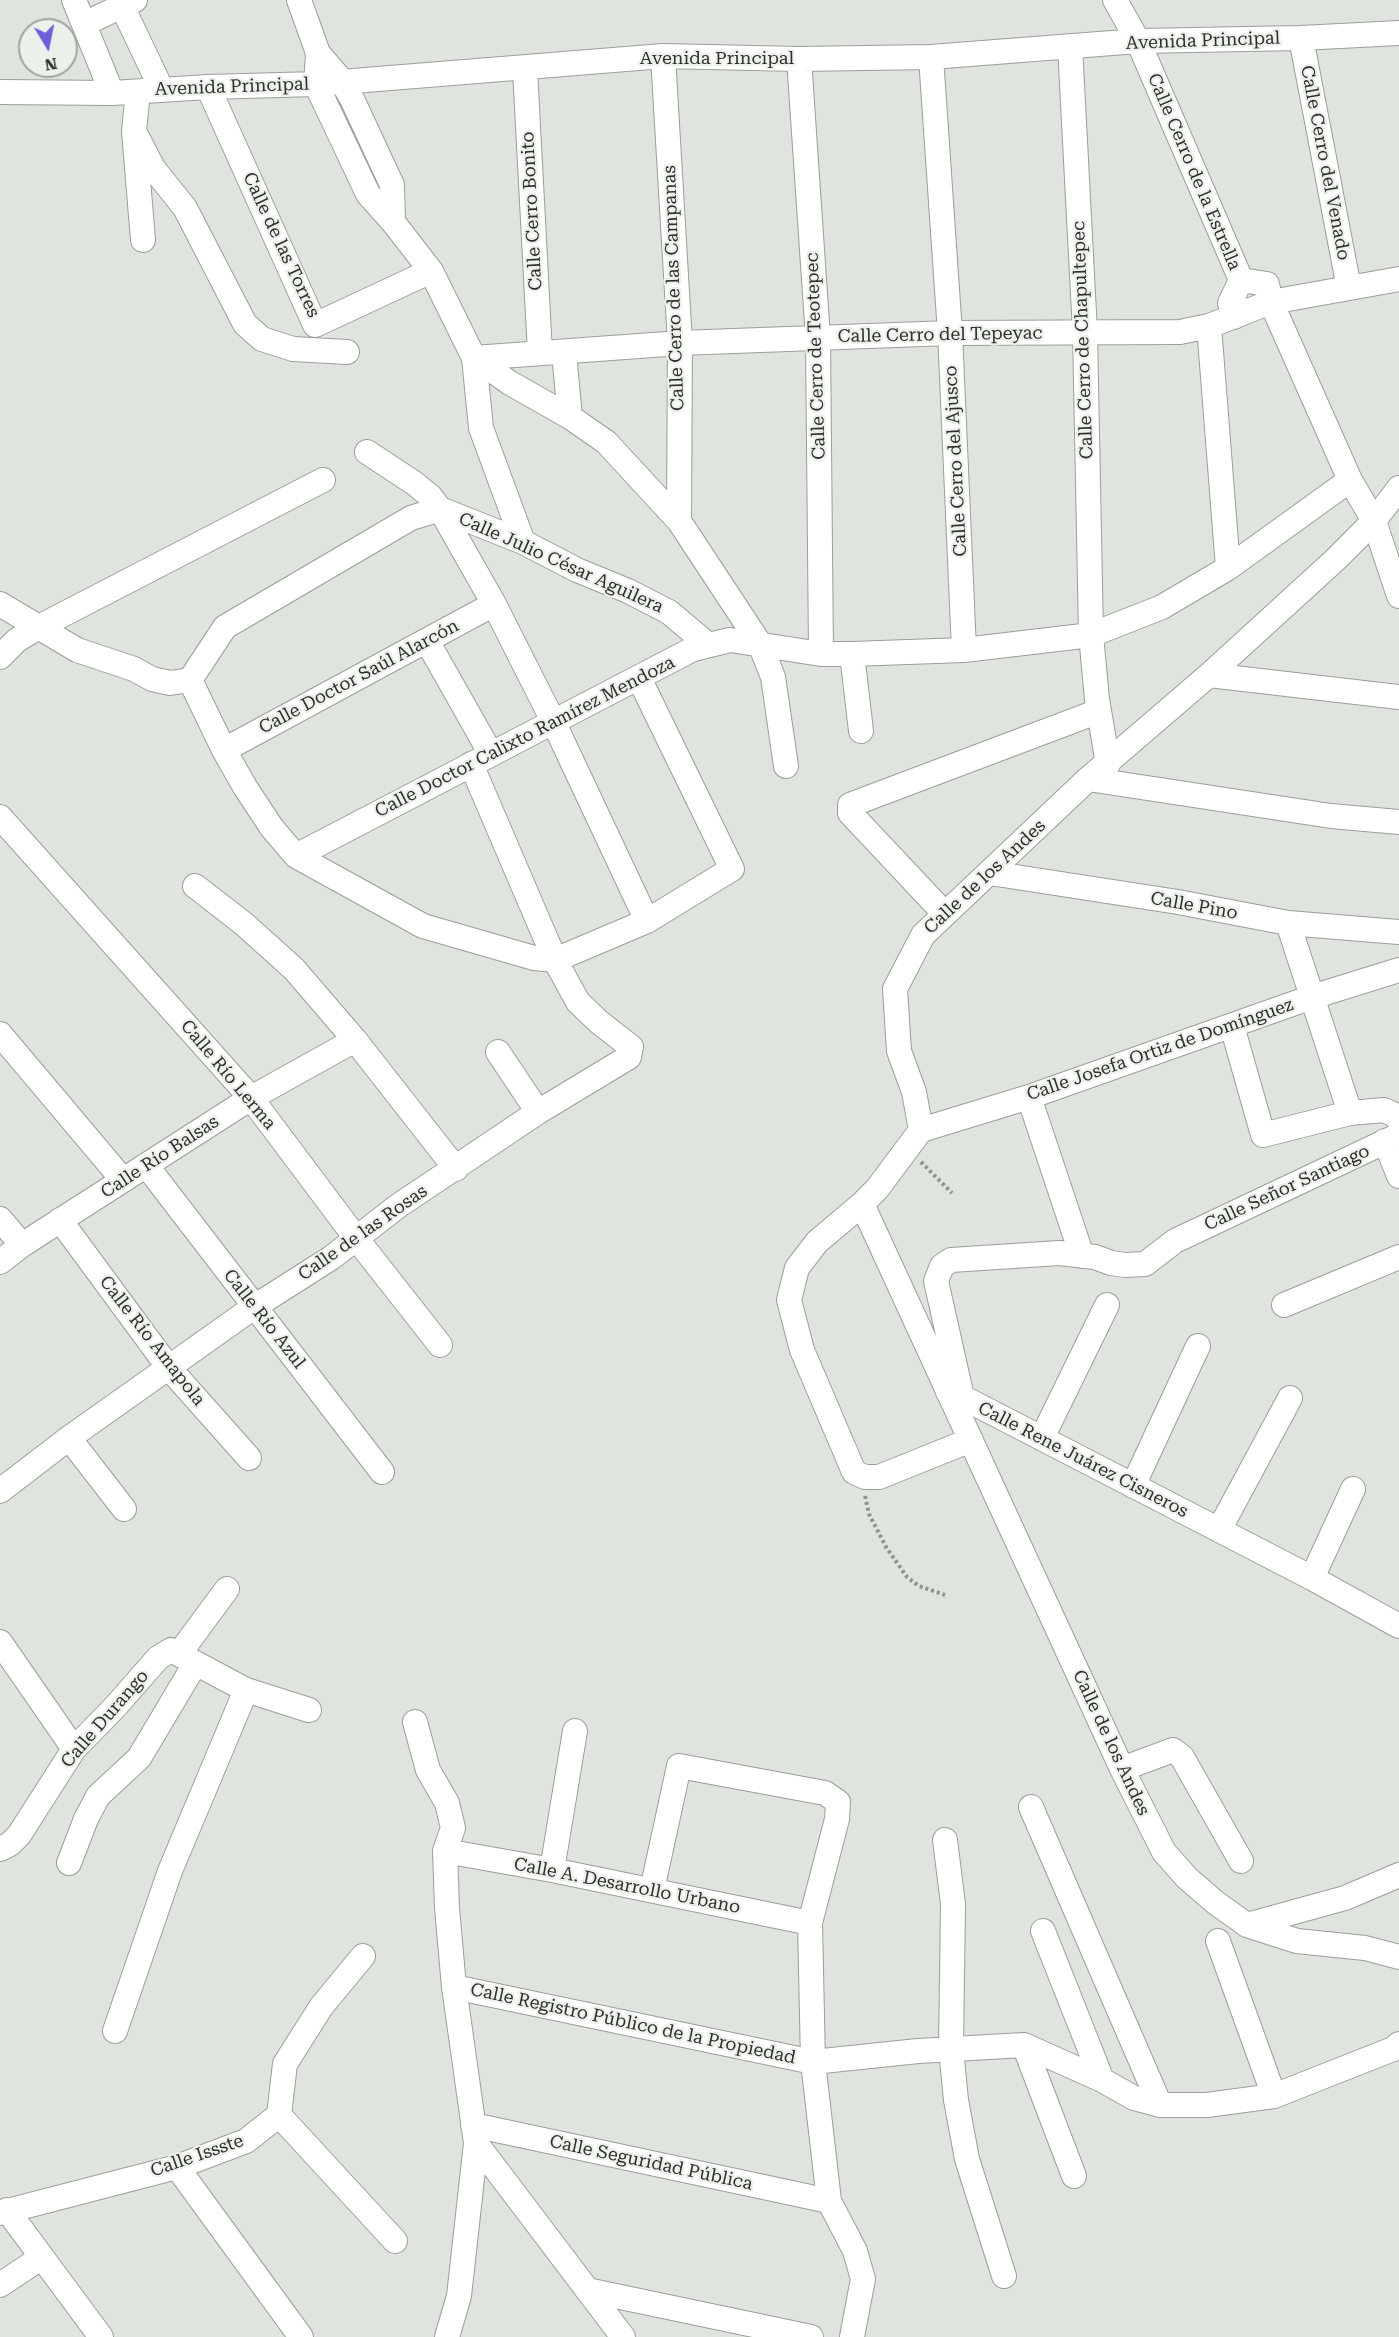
<!DOCTYPE html>
<meta charset="utf-8">
<style>
body{margin:0}
#map{position:relative;width:1399px;height:2337px;overflow:hidden;background:#e0e4de;font-family:"Roboto Serif",serif}
canvas{display:block}
.north{position:absolute;left:18px;top:18px;width:60px;height:60px;box-sizing:border-box;background:#edf1eb;border:2px solid #a1a49f;border-radius:50%;rotate:170deg;font-size:16px;font-weight:700;line-height:24px;text-align:center;color:#2e302d}
.north::after{content:'';display:block;margin:auto;width:21px;height:27px;background:#6c60da;clip-path:polygon(50% 0,100% 100%,50% 72%,0 100%)}
</style>
<div id="map">
<canvas width="1399" height="2337"></canvas>
<div class="north">N</div>
</div>
<script>
const ctx = document.querySelector('canvas').getContext('2d');
ctx.lineJoin = 'round';
const poly = rows => new Path2D(rows.map(r => 'M' + r).join(''));
function strokePath(path, color, width, dash) { ctx.strokeStyle = color; ctx.lineWidth = width; ctx.lineCap = dash ? 'butt' : 'round'; ctx.setLineDash(dash || []); ctx.stroke(path); }
function label(font, color, halo, rows, align = 'center') {
  ctx.font = font + ' "Roboto Serif",serif'; ctx.lineWidth = 4.5; ctx.setLineDash([]); ctx.textBaseline = 'middle'; ctx.strokeStyle = halo; ctx.fillStyle = color; for (const [text, x, y, turn = 0] of rows) {
    ctx.save(); ctx.translate(x, y); ctx.rotate((+turn || 0) * Math.PI / 180); ctx.textAlign = isNaN(turn) ? turn : align; if (halo) ctx.strokeText(text, 0, 0); ctx.fillText(text, 0, 0); ctx.restore();
  }
}
const path = poly([
 [921,1162,952,1193],
 [865,1496,869,1514,886,1547,907,1577,919,1586,945,1595]
]);
const minor = poly([
 [74,0,112,93],
 [299,0,318,53,342,81,353,101,392,185,393,222],
 [1115,0,1138,41,1241,280,1230,303,1234,317],
 [122,6,162,90],
 [84,24,135,0],
 [1301,38,1349,288],
 [1070,46,1085,332,1091,635,1097,699,1108,764],
 [318,53,316,84,368,194,393,222,431,271,474,358,510,383,570,417,606,442,679,521,760,644,773,677,786,766],
 [663,56,680,343,679,521],
 [931,57,950,333,964,650],
 [799,59,818,338,821,654],
 [525,69,540,353],
 [208,87,315,325,431,271],
 [0,92,112,93,208,87,316,84,663,56,799,59,931,57,1138,41,1301,38,1399,33],
 [138,92,134,131,143,240],
 [134,131,153,168,185,208,245,324,262,339,293,349,347,352],
 [1241,280,1267,284,1271,302,1350,480,1374,521,1399,596],
 [1209,326,1228,568],
 [564,353,570,417],
 [367,452,414,483,430,496,440,509,494,604,553,721,647,921],
 [440,509,523,542,577,570,628,591,669,612,707,644],
 [523,542,481,428,474,358,680,343,950,333,1180,332,1209,326,1271,302,1399,279],
 [0,604,77,650,134,669,152,679,170,683,190,680],
 [427,641,491,754],
 [852,654,861,731],
 [0,657,17,640,39,627,323,480],
 [1209,675,1399,697],
 [190,680,224,750,245,787,272,828,296,856,423,926,534,958,555,960,647,921,732,869,639,678],
 [190,680,225,627,411,518,440,509],
 [224,750,494,604],
 [1088,779,1331,816,1399,822],
 [0,817,251,1098,356,1238,440,1345],
 [296,856,693,649,730,640,821,654,852,654,964,650,1091,635,1162,607,1228,568,1350,480],
 [990,873,1178,902,1288,923,1399,932],
 [195,886,244,924,294,969,355,1040,456,1169],
 [945,914,850,813,850,805,1099,711],
 [1288,923,1350,1113],
 [1232,1026,1263,1135,1350,1113,1384,1110,1395,1115,1399,1120],
 [0,1034,123,1180],
 [498,1052,538,1112],
 [1029,1097,1082,1256],
 [921,1130,1029,1097,1312,997,1399,970],
 [1385,1141,1399,1176],
 [146,1165,382,1472],
 [862,1204,1122,1769,1164,1852,1187,1878,1216,1903,1247,1925,1297,1941,1365,1948,1399,1957],
 [0,1219,22,1245],
 [60,1220,169,1368,249,1458],
 [0,1262,22,1245,251,1098,355,1040],
 [1284,1305,1399,1257],
 [948,1392,962,1397,1312,1578,1399,1626],
 [962,1397,936,1281,942,1266,951,1260,1059,1253,1095,1257,1111,1263,1125,1265,1145,1264,1175,1241,1399,1135],
 [69,1438,124,1509],
 [1042,1438,1107,1305],
 [971,1440,879,1477,865,1477,854,1472,802,1350,789,1300,797,1268,817,1242,862,1204,877,1189,921,1130,914,1092,899,1051,895,989,923,935,1088,779,1209,675,1335,560,1374,521,1399,488],
 [1133,1486,1198,1346],
 [0,1491,69,1438,254,1307,331,1258,398,1206,538,1112,629,1057,631,1047,599,1022,578,1002,555,960,471,764],
 [1219,1530,1290,1398],
 [1312,1578,1353,1489],
 [0,1642,74,1749],
 [179,1654,227,1589],
 [415,1722,428,1770,447,1803,453,1828,445,1851,447,1908,454,1987,476,2143,459,2296,447,2337],
 [1122,1769,1173,1750,1182,1757,1241,1861],
 [1031,1807,1160,2105],
 [945,1840,953,1904,951,2049,956,2100,967,2159,1004,2276],
 [0,1849,10,1844,19,1835,74,1749,115,1707,158,1658,171,1650,246,1690,309,1710],
 [445,1851,552,1870,810,1923],
 [69,1863,86,1819,98,1796,139,1758,195,1664],
 [552,1870,575,1731],
 [652,1890,679,1766,825,1793,838,1802,837,1819,810,1923,813,2062,829,2201,855,2251,863,2279,852,2337],
 [1247,1925,1345,1898,1399,1875],
 [1043,1931,1102,2080],
 [1218,1941,1274,2096],
 [454,1987,813,2062,918,2051,1024,2045,1102,2080,1134,2098,1160,2105,1207,2105,1274,2096,1393,2049,1399,2044],
 [115,2031,170,1871,246,1690],
 [1024,2045,1074,2176],
 [279,2115,395,2241],
 [473,2125,829,2201],
 [476,2143,623,2337],
 [177,2167,301,2337],
 [7,2210,101,2337],
 [0,2213,177,2167,246,2141,279,2115,285,2064,321,2007,363,1956],
 [0,2285,42,2257],
 [587,2290,811,2337]
]);
const streetNames = [
 ["Avenida Principal",1203,41,-2],
 ["Avenida Principal",717,59],
 ["Avenida Principal",232,87,-2],
 ["Calle Cerro del Venado",1325,163,79],
 ["Calle Cerro de la Estrella",1194,172,67],
 ["Calle Cerro Bonito",532,211,-93],
 ["Calle de las Torres",281,245,65],
 ["Calle Cerro de las Campanas",674,288,-92],
 ["Calle Cerro del Tepeyac",940,335,-1],
 ["Calle Cerro de Chapultepec",1083,340,-92],
 ["Calle Cerro de Teotepec",816,356,-92],
 ["Calle Cerro del Ajusco",956,461,-93],
 ["Calle Julio César Aguilera",561,563,24],
 ["Calle Doctor Saúl Alarcón",359,677,-28],
 ["Calle Doctor Calixto Ramírez Mendoza",525,737,-27],
 ["Calle de los Andes",985,877,-43],
 ["Calle Pino",1194,906,10],
 ["Calle Josefa Ortiz de Domínguez",1160,1050,-19],
 ["Calle Río Lerma",228,1075,50],
 ["Calle Río Balsas",160,1157,-33],
 ["Calle Señor Santiago",1287,1188,-25],
 ["Calle de las Rosas",363,1233,-35],
 ["Calle Río Azul",264,1319,52],
 ["Calle Río Amapola",152,1341,52],
 ["Calle Rene Juárez Cisneros",1083,1460,27],
 ["Calle Durango",105,1719,-49],
 ["Calle de los Andes",1111,1743,65],
 ["Calle A. Desarrollo Urbano",627,1886,11],
 ["Calle Registro Público de la Propiedad",633,2024,12],
 ["Calle Issste",197,2156,-19],
 ["Calle Seguridad Pública",651,2163,12]
];
strokePath(minor, '#9b9e99', 26);
strokePath(path, '#8f928e', 4, [3, 3]);
strokePath(minor, '#fff', 24);
label('18px', '#2e302d', '#edf1eb', streetNames);
</script>
